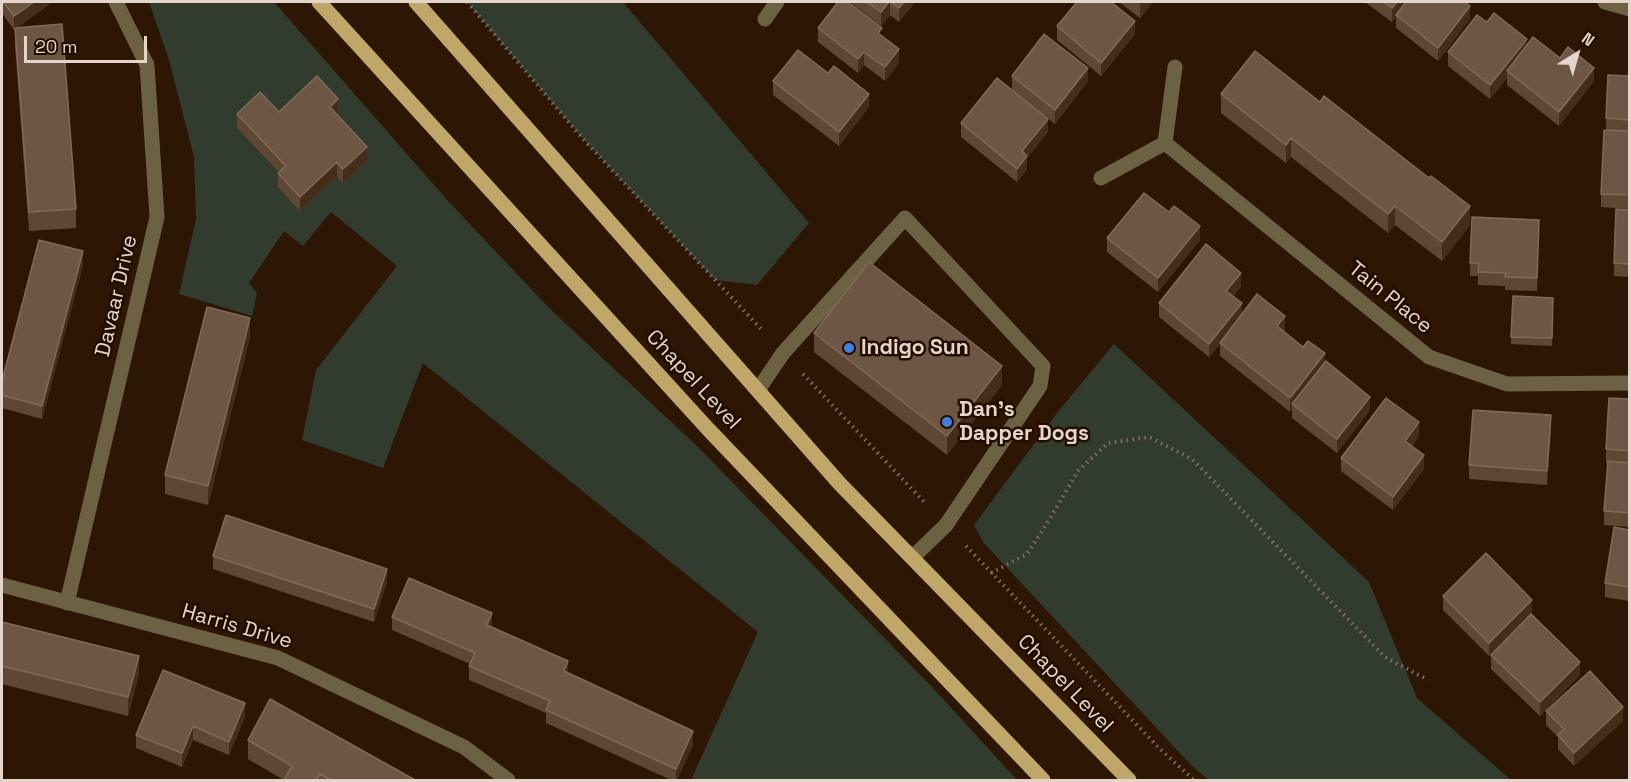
<!DOCTYPE html>
<style>
body{margin:0}
#map{position:relative;width:1631px;height:782px;overflow:hidden;background:#2d1604;font-family:"Space Grotesk",sans-serif}
canvas{display:block}
.frame{position:absolute;inset:0;border:3px solid #e4d4c9;pointer-events:none}
.north{position:absolute;left:1547px;top:24px;width:60px;height:60px;-webkit-text-stroke:4px #230d00;paint-order:stroke;rotate:37deg;font-size:16px;font-weight:700;line-height:24px;text-align:center;color:#e4d4c9}
.north::after{content:'';display:block;margin:auto;width:21px;height:27px;background:#e4d4c9;clip-path:polygon(50% 0,100% 100%,50% 72%,0 100%)}
.scale{position:absolute;left:24px;top:36px;width:123px;height:27px;box-sizing:border-box;border:3px solid #e4d4c9;border-top:0;padding-left:8px;font-size:18px;line-height:21px;white-space:nowrap;color:#e4d4c9;-webkit-text-stroke:4px #230d00;paint-order:stroke}
</style>
<div id="map">
<canvas width="1631" height="782"></canvas>
<div class="frame"></div>
<div class="north">N</div>
<div class="scale">20 m</div>
</div>
<script>
const ctx = document.querySelector('canvas').getContext('2d');
ctx.lineJoin = 'round';
function fillPath(path, color) { ctx.fillStyle = color; ctx.fill(path, 'evenodd'); }
const poly = rows => new Path2D(rows.map(r => 'M' + r).join(''));
function strokePath(path, color, width, dash) { ctx.strokeStyle = color; ctx.lineWidth = width; ctx.lineCap = dash ? 'butt' : 'round'; ctx.setLineDash(dash || []); ctx.stroke(path); }
function label(font, color, halo, rows, align = 'center') {
  ctx.font = font + ' "Space Grotesk",sans-serif'; ctx.lineWidth = 5; ctx.setLineDash([]); ctx.textBaseline = 'middle'; ctx.strokeStyle = halo; ctx.fillStyle = color; for (const [text, x, y, turn = 0] of rows) {
    ctx.save(); ctx.translate(x, y); ctx.rotate((+turn || 0) * Math.PI / 180); ctx.textAlign = isNaN(turn) ? turn : align; if (halo) ctx.strokeText(text, 0, 0); ctx.fillText(text, 0, 0); ctx.restore();
  }
}
const green = poly([
 [149,2,274,2,448,201,550,309,697,446,933,688,1017,780,691,780,758,632,423,363,383,468,302,440,316,370,397,266,331,212,303,246,284,231,249,283,257,293,252,316,179,294,196,219,194,157,169,60],
 [467,2,623,2,809,223,757,285,715,280,583,139],
 [1114,344,1369,582,1417,698,1511,780,1209,780,1191,765,983,542,974,525,1057,413]
]);
const path = poly([
 [467,2,583,139,763,331],
 [803,374,926,504],
 [966,546,1160,749,1194,780],
 [991,573,1027,554,1049,520,1078,471,1108,443,1149,437,1192,459,1385,657,1428,680]
]);
const minor = poly([
 [1605,2,1630,9],
 [765,19,777,2],
 [1165,143,1429,357,1507,384,1630,383],
 [1101,178,1165,143,1175,67],
 [758,390,783,353,905,218,1043,366,1040,386,946,525,913,557],
 [2,585,278,658,464,747,508,780],
 [67,603,157,217,147,65,116,2]
]);
const major = poly([
 [319,2,708,429,1043,780],
 [416,2,840,484,1129,780]
]);
const wall = poly([
 [2,2,51,2,51,3,17,28,76,209,76,228,29,231,15,47,15,29,14,30,2,13],
 [850,2,915,2,899,22,890,15,881,26],
 [1119,2,1153,2,1140,18],
 [1365,2,1465,2,1470,19,1438,61,1396,28,1396,17,1392,22],
 [1487,22,1527,45,1560,58,1594,81,1559,126,1507,85,1507,78,1490,99,1448,66,1448,52],
 [1057,26,1135,34,1101,76,1057,40],
 [818,28,882,36,899,63,885,81,864,65,858,73,818,42],
 [828,73,869,107,839,146,773,95,773,81],
 [1012,76,1088,81,1055,124,1012,90],
 [1629,76,1629,209,1601,207,1601,194,1606,130,1606,118],
 [1221,94,1470,225,1442,261,1395,225,1388,233,1291,157,1286,163,1221,113],
 [279,112,338,113,336,114,367,161,343,183,337,176,300,211,278,187,278,173,279,172,237,128,237,114],
 [961,123,1048,132,1027,158,1027,169,1017,182,961,137],
 [1629,210,1629,277,1614,276,1614,263],
 [1539,234,1537,291,1505,290,1505,286,1478,285,1478,276,1470,276,1470,263],
 [1107,238,1200,240,1158,292,1107,252],
 [83,265,42,419,2,408,2,381],
 [1241,286,1233,297,1242,315,1285,330,1283,332,1303,347,1325,362,1370,410,1337,453,1292,418,1292,409,1290,412,1220,356,1220,344,1209,357,1159,317,1159,303],
 [1513,296,1553,298,1552,346,1511,344],
 [814,333,1002,385,947,455,814,352],
 [250,337,208,505,165,494,165,475],
 [1629,399,1629,527,1604,525,1604,511,1608,463,1606,463,1606,449],
 [1551,429,1547,485,1469,479,1469,465],
 [1419,436,1412,446,1424,469,1393,510,1341,471,1341,458],
 [1629,530,1629,601,1605,597,1605,583],
 [213,556,387,582,374,622,213,569],
 [1443,596,1532,613,1489,656,1443,610],
 [392,617,492,627,568,673,693,745,677,780,671,780,546,723,546,713,469,680,469,666,470,664,392,630],
 [2,622,139,674,128,716,2,684],
 [1491,655,1580,675,1540,716,1491,669],
 [1546,711,1623,721,1574,766,1558,749,1558,737,1546,725],
 [245,717,229,755,193,740,182,767,136,748,136,735],
 [248,740,415,780,284,780,248,759]
]);
const shadedWall = poly([
 [34,2,51,2,51,3,14,30,14,16],
 [890,2,890,15,881,26,881,12],
 [904,2,915,2,899,22,899,8],
 [1142,2,1153,2,1140,18,1140,5],
 [1397,2,1408,2,1396,15,1396,17,1392,22,1392,8],
 [1470,6,1470,19,1438,61,1438,48],
 [1135,21,1135,34,1101,76,1101,63],
 [1527,39,1527,52,1507,71,1507,78,1490,99,1490,85],
 [899,49,899,63,885,81,885,67],
 [864,52,864,65,858,73,858,59],
 [1088,68,1088,81,1055,124,1055,110],
 [1594,68,1594,81,1559,126,1559,112],
 [869,94,869,107,839,146,839,132],
 [338,99,338,113,330,120,330,107],
 [1048,119,1048,132,1027,158,1027,169,1017,182,1017,169,1022,151],
 [1291,138,1291,157,1286,163,1286,145],
 [367,147,367,161,343,183,343,169],
 [337,162,337,176,300,211,300,197],
 [1395,206,1395,225,1388,233,1388,214],
 [1470,206,1470,225,1442,261,1442,242],
 [1200,226,1200,240,1158,292,1158,278],
 [83,251,83,265,42,419,42,406],
 [1241,273,1241,286,1226,305,1226,291],
 [1242,303,1242,317,1220,343,1220,344,1209,357,1209,344],
 [1285,316,1285,330,1277,340,1277,326],
 [250,318,250,337,208,505,208,486],
 [1325,353,1325,367,1292,404,1292,409,1290,412,1290,398],
 [1002,366,1002,385,947,455,947,436],
 [1370,397,1370,410,1337,453,1337,439],
 [1551,415,1551,429,1547,485,1547,471],
 [1419,422,1419,436,1405,455,1405,441],
 [1424,455,1424,469,1393,510,1393,497],
 [387,569,387,582,374,622,374,609],
 [1532,600,1532,613,1489,656,1489,643],
 [492,613,492,626,487,625],
 [139,656,139,674,128,716,128,697],
 [568,661,568,675,564,671],
 [1580,662,1580,675,1540,716,1540,702],
 [245,703,245,717,229,755,229,742],
 [1623,707,1623,721,1574,766,1574,753],
 [193,726,193,740,182,767,182,753],
 [693,731,693,745,677,780,676,780,676,769]
]);
const building = poly([
 [3,2,34,2,14,16,3,2],
 [838,2,848,2,882,28,878,33,899,49,885,67,864,52,858,59,818,28,838,2],
 [867,2,889,2,881,12,867,2],
 [890,2,904,2,899,8,890,2],
 [1077,2,1111,2,1135,21,1101,63,1057,26,1077,2],
 [1383,2,1397,2,1392,8,1383,2],
 [1406,2,1465,2,1470,6,1438,48,1396,15,1406,2],
 [1494,13,1527,39,1490,85,1448,52,1477,15,1487,22,1494,13],
 [62,24,76,209,29,212,15,28,62,24],
 [1044,34,1088,68,1055,110,1012,76,1044,34],
 [1533,37,1560,58,1568,47,1594,68,1559,112,1507,71,1533,37],
 [798,50,828,73,834,66,869,94,839,132,773,81,798,50],
 [1255,51,1320,102,1324,96,1429,178,1431,176,1470,206,1442,242,1395,206,1388,214,1291,138,1286,145,1221,94,1255,51],
 [1608,75,1629,76,1629,120,1606,118,1608,75],
 [317,76,338,99,330,107,367,147,343,169,337,162,300,197,278,173,286,166,237,114,260,92,279,112,317,76],
 [997,78,1048,119,1022,151,1027,156,1017,169,961,123,997,78],
 [1604,130,1629,131,1629,195,1601,194,1604,130],
 [1144,193,1169,212,1174,206,1200,226,1158,278,1107,238,1144,193],
 [1616,209,1629,210,1629,264,1614,263,1616,209],
 [1472,217,1539,220,1537,278,1505,277,1506,273,1478,272,1479,263,1470,263,1472,217],
 [39,240,83,251,42,406,2,395,2,381,39,240],
 [1206,244,1241,273,1226,291,1242,303,1209,344,1159,303,1206,244],
 [869,262,1002,366,947,436,814,333,869,262],
 [1257,294,1285,316,1277,326,1303,347,1308,341,1325,353,1290,398,1220,343,1257,294],
 [1513,296,1553,298,1552,338,1511,337,1513,296],
 [207,307,250,318,208,486,165,475,207,307],
 [1326,361,1370,397,1337,439,1292,404,1326,361],
 [1386,398,1419,422,1405,441,1424,455,1393,497,1341,458,1386,398],
 [1609,398,1629,399,1629,451,1606,449,1609,398],
 [1473,410,1551,415,1547,471,1469,465,1473,410],
 [1608,461,1629,463,1629,513,1604,511,1608,461],
 [226,515,387,569,374,609,213,556,226,515],
 [1614,527,1629,530,1629,587,1605,583,1614,527],
 [1486,553,1532,600,1489,643,1443,596,1486,553],
 [409,578,492,613,487,625,568,661,564,671,693,731,676,769,546,710,550,701,469,666,475,653,392,617,409,578],
 [1531,614,1580,662,1540,702,1491,655,1531,614],
 [2,622,139,656,128,697,2,666,2,622],
 [163,670,245,703,229,742,193,726,182,753,136,735,163,670],
 [1590,671,1623,707,1574,753,1558,735,1564,729,1546,711,1590,671],
 [270,699,415,780,331,780,320,774,316,780,284,780,292,766,248,740,270,699]
]);
const markers = [
 [849,348,6,"#3f7fe0"],
 [947,422,6,"#3f7fe0"]
];
const streetNames = [
 ["Davaar Drive",117,296,-77],
 ["Tain Place",1390,298,39],
 ["Chapel Level",693,380,47],
 ["Harris Drive",237,627,16],
 ["Chapel Level",1065,684,46]
];
const poiNames = [
 ["Indigo Sun",861,348],
 ["Dan's",959,410],
 ["Dapper Dogs",959,434]
];
fillPath(green, '#323c2e');
strokePath(path, '#837061', 4, [1.5, 4.5]);
strokePath(minor, '#6d6144', 15);
strokePath(major, '#c0a668', 15);
fillPath(wall, '#604734');
fillPath(shadedWall, '#462d1a');
fillPath(building, '#6e5644');
strokePath(building, '#816a59', 1.5);
for (const [x, y, r, color] of markers) { const dot = new Path2D(); dot.arc(x, y, r, 0, 2 * Math.PI); ctx.fillStyle = color; ctx.fill(dot); strokePath(dot, '#230d00', 2); }
label('21px', '#e4d4c9', '#230d00', streetNames);
label('bold 21px', '#e4d4c9', '#230d00', poiNames, 'left');
</script>
